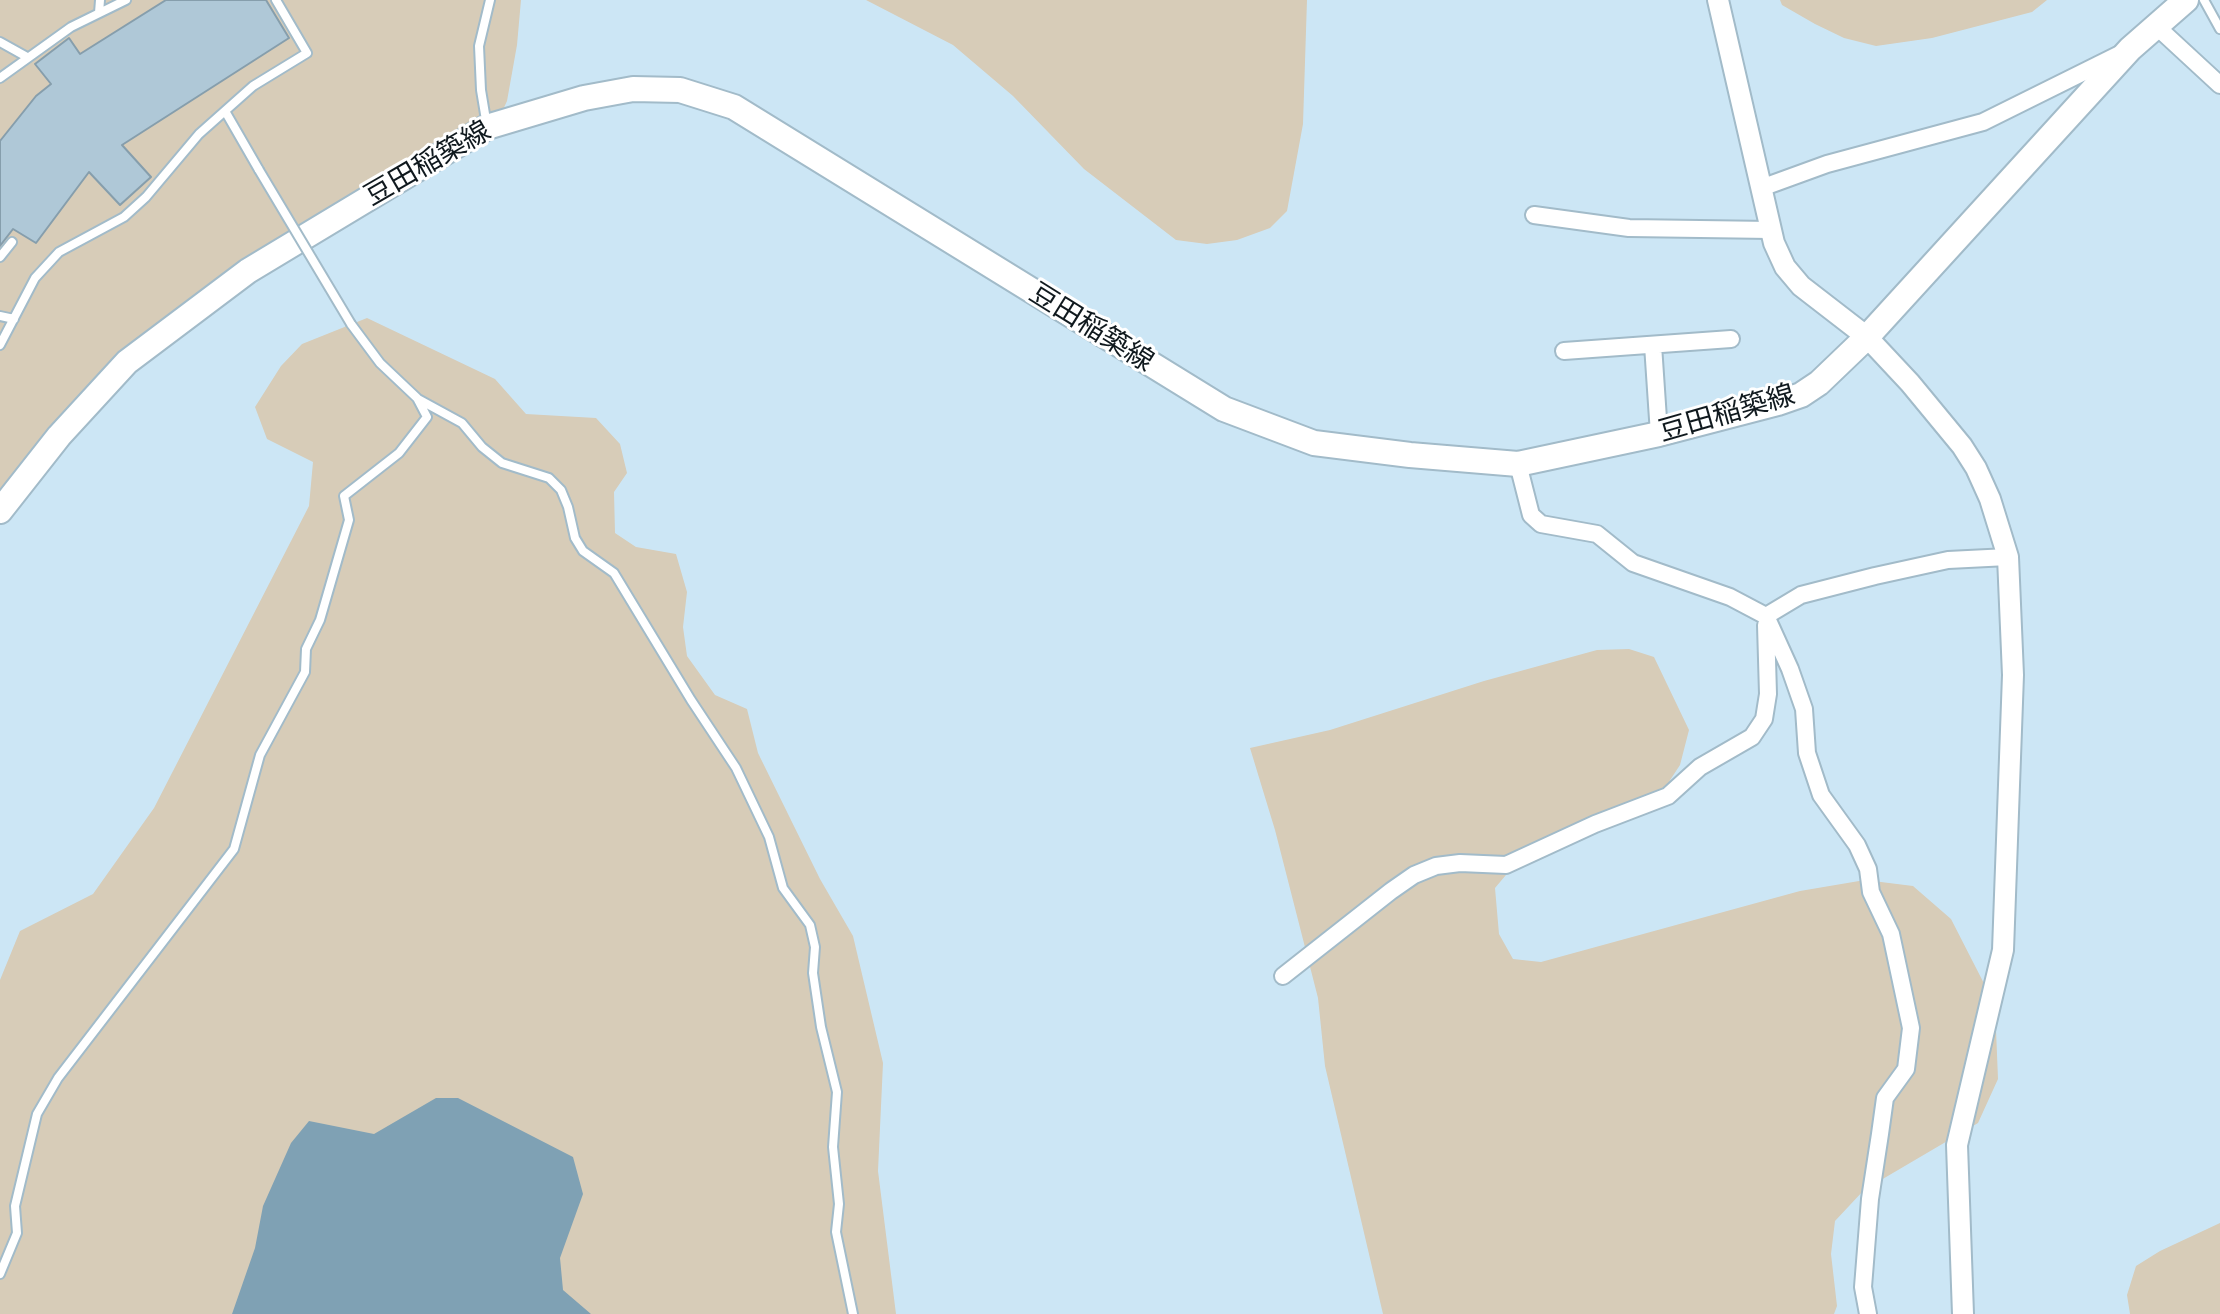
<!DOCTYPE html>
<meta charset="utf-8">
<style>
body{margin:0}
canvas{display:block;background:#cce6f5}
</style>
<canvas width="2220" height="1314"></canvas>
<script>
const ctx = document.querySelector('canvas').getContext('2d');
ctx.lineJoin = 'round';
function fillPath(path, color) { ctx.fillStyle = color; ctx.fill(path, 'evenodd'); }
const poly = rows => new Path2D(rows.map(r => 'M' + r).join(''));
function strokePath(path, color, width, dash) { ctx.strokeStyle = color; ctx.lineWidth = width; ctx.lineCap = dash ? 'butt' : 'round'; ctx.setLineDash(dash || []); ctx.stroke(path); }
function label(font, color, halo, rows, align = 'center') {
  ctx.font = font + ' Karla,"Noto Sans JP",sans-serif'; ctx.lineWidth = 6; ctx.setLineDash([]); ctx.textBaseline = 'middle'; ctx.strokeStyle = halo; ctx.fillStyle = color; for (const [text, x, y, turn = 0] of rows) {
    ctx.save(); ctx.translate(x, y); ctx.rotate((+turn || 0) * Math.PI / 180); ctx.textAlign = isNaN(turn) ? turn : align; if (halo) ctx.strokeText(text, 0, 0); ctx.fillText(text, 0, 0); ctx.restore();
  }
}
const green = poly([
 [0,0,521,0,517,45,507,101,501,114,261,255,0,495],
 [866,0,1307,0,1303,124,1287,211,1270,228,1237,240,1207,244,1176,240,1084,169,1013,96,953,45],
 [1780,0,2047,0,2032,12,1932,38,1876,46,1844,38,1815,24,1782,5],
 [367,318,495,379,526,414,596,418,620,444,627,473,614,492,615,533,636,547,676,554,687,592,683,627,687,656,715,695,747,709,758,753,820,879,853,936,883,1063,878,1171,896,1314,0,1314,0,980,20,931,93,894,154,808,309,506,313,462,267,439,255,407,281,366,302,344],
 [1629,649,1654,657,1689,730,1680,765,1655,803,1511,869,1495,888,1499,934,1513,959,1541,962,1800,891,1865,880,1913,886,1951,919,1995,1005,1998,1079,1978,1123,1864,1190,1835,1221,1831,1254,1837,1306,1834,1314,1383,1314,1325,1066,1318,998,1275,830,1250,748,1330,730,1484,681,1597,650],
 [2220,1223,2220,1314,2130,1314,2127,1295,2136,1266,2160,1251]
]);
const water = poly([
 [436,1098,458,1098,573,1157,583,1194,560,1258,563,1290,591,1314,232,1314,255,1248,263,1206,291,1143,309,1121,374,1134]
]);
const building = poly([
 [166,0,266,0,289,38,122,145,151,177,120,205,89,172,36,243,13,229,0,246,0,141,36,96,51,84,35,64,69,38,80,54,166,0]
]);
const service = poly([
 [2204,0,2220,29],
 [99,13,100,0],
 [0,42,27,57],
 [0,78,71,27,126,0],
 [225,111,259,170],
 [487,126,481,90,479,46,490,0],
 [0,257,12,242],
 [0,316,14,319],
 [0,345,35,278,59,252,124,217,146,197,199,134,253,86,307,53,276,0],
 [418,399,462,423,482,447,502,463,549,478,561,490,568,507,575,538,583,551,614,573,691,700,736,768,769,837,783,888,810,925,815,947,813,973,821,1027,837,1092,833,1147,839,1204,836,1232,853,1314],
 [0,1274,17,1233,15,1206,37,1114,58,1078,234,849,260,755,305,672,306,649,320,620,349,520,344,496,399,453,427,417,417,398,380,363,351,324]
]);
const minor = poly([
 [2155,25,2220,85],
 [1761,188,1827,164,1983,122,2118,55],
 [1534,215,1629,228,1771,230],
 [1653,345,1659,434],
 [1564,351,1731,339],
 [1518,464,1531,515,1541,524,1597,534,1633,563,1730,597,1766,616,1790,669,1804,709,1807,753,1821,795,1857,845,1868,869,1871,892,1891,934,1911,1028,1906,1069,1885,1098,1880,1134,1870,1199,1863,1287,1868,1314],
 [1766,616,1801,595,1875,576,1948,560,2008,557],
 [1283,976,1391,891,1414,875,1436,866,1460,863,1506,865,1595,824,1668,796,1700,767,1752,737,1764,719,1768,694,1766,625]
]);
const tertiary = poly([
 [1718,0,1774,243,1785,267,1801,286,1867,337,1910,383,1962,446,1976,468,1990,499,2008,557,2013,675,2003,950,1957,1145,1963,1314]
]);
const secondary = poly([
 [0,511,59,436,127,362,248,271,487,127,584,98,633,89,680,90,734,107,1224,409,1314,443,1410,455,1518,464,1659,434,1778,403,1801,395,1819,383,1867,337,2130,49,2186,0]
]);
const serviceBridge = poly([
 [259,170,351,324]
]);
const streetNames = [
 ["豆田稲築線",428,164,-30],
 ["豆田稲築線",1091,328,32],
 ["豆田稲築線",1727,414,-16]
];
fillPath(green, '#d7ccb8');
fillPath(water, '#7fa1b4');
fillPath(building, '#afc8d7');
strokePath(building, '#869eac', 2);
strokePath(service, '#a2bbc9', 12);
strokePath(minor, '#a2bbc9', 20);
strokePath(tertiary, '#a2bbc9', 24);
strokePath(secondary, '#a2bbc9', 28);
strokePath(service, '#fff', 8);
strokePath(minor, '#fff', 16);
strokePath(tertiary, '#fff', 20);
strokePath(secondary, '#fff', 24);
strokePath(serviceBridge, '#a2bbc9', 12, []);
strokePath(serviceBridge, '#fff', 8);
label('28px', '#10191e', '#fff', streetNames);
</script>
